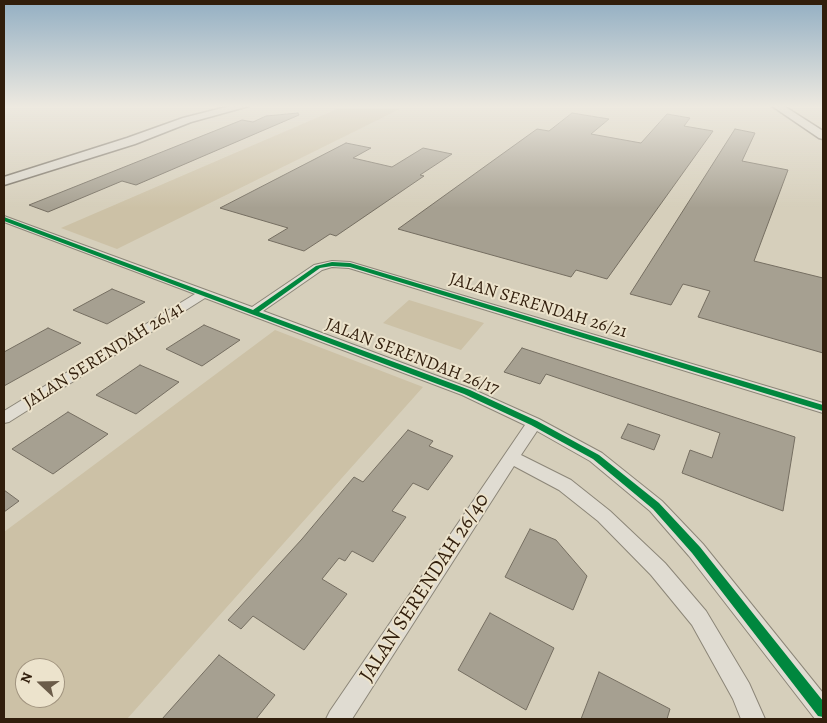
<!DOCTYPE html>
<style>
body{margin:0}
#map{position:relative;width:827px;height:723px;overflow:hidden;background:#d6cfbb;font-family:Alegreya,serif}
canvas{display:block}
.frame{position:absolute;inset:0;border:5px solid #311e0c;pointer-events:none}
.north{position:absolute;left:15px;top:658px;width:50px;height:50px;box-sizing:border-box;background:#ece3cc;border:1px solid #a1947f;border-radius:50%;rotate:291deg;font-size:14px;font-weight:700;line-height:20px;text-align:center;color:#311e0c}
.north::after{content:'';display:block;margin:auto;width:18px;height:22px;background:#6b5c49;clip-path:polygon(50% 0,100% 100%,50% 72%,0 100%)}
</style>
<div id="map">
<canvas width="827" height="723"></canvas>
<div class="frame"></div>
<div class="north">N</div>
</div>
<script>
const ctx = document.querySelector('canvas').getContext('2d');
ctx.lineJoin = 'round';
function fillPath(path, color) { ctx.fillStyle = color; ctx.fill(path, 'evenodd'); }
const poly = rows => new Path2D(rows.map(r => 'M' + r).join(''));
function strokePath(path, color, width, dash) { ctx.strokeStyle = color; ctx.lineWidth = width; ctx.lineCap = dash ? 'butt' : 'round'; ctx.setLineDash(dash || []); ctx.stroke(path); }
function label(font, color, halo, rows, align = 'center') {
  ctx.font = font + ' Alegreya,serif'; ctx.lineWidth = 4; ctx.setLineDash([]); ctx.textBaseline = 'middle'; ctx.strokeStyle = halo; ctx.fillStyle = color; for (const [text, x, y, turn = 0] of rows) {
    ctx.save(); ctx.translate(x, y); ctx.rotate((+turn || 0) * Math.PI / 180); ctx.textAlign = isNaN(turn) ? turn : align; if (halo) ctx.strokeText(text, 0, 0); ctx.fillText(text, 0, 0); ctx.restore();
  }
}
const green = poly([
 [337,109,400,109,117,249,61,228],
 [409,300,484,323,461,350,383,323],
 [275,330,423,387,127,719,4,719,4,532],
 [25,668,55,668,55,698,25,698]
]);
const building = poly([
 [298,113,299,115,136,185,122,181,48,212,29,205,242,120,253,122,266,116,298,113],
 [572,113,609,119,591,134,641,143,667,114,690,118,684,126,713,131,607,279,576,270,571,277,398,229,537,129,549,131,572,113],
 [735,129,755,133,742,161,788,170,754,261,823,278,823,353,698,317,710,291,683,284,671,305,630,294,735,129],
 [346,143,371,148,353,158,392,167,423,148,452,154,420,175,424,176,336,236,330,234,304,251,268,240,288,228,220,208,346,143],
 [112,289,145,302,107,324,73,310,112,289],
 [204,325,240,340,202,366,166,349,204,325],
 [48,328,81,343,4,386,4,352,48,328],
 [522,348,795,437,783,511,682,473,690,450,712,458,720,433,546,374,540,384,504,372,522,348],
 [140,365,179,382,136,414,96,395,140,365],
 [68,412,108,434,53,474,12,449,68,412],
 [628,424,660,435,654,450,621,438,628,424],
 [408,430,433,441,429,446,453,456,428,490,413,483,392,511,406,517,373,562,352,551,345,561,339,558,322,579,347,594,304,650,253,616,241,629,228,620,302,539,354,477,363,482,408,430],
 [4,490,19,501,4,512,4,490],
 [530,529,556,540,587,576,573,610,505,577,530,529],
 [490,613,554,648,526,710,458,670,490,613],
 [219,655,275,695,256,719,162,719,219,655],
 [599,672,670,709,667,719,581,719,599,672]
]);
const street = poly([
 [4,216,252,307,314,265,332,261,350,262,823,403,823,413,349,268,332,267,322,270,263,311,472,389,539,419,602,453,662,501,703,544,823,693,823,719,815,719,689,556,650,511,590,461,537,431,521,455,571,480,610,511,665,563,706,611,749,683,765,719,741,719,733,699,692,625,651,575,598,521,559,490,514,466,352,719,326,719,330,711,525,425,462,395,205,298,9,422,4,423,4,411,195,294,4,222,4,216]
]);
const primary = poly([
 [230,106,249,106,191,122,135,144,4,185,4,177,127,138,183,118,230,106],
 [772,106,784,106,823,131,823,139,819,138,772,106]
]);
const cycleway = poly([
 [4,217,253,310,316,266,332,262,350,263,823,405,823,411,350,267,332,266,320,268,259,312,470,390,537,421,599,455,659,503,700,547,823,701,823,717,818,716,692,553,653,509,593,459,531,425,464,394,4,221,4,217]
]);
const streetNames = [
 ["JALAN SERENDAH 26/21",538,306,17],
 ["JALAN SERENDAH 26/41",104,356,-32],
 ["JALAN SERENDAH 26/17",412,357,21]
];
const nearStreetnames = [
 ["JALAN SERENDAH 26/40",425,588,-57]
];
fillPath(green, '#ccc1a6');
fillPath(building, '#a6a091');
strokePath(building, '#756e61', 1);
strokePath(street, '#8c8678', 2);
strokePath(primary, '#756e61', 3);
fillPath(street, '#e0dcd2');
fillPath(primary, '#dad6cb');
fillPath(cycleway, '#00873e');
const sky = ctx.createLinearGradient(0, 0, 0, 208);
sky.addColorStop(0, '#93afc3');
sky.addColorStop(0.51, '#ede9e0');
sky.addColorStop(1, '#ede9e000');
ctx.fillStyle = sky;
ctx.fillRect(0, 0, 827, 208);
label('18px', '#311e0c', '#ece3cc', streetNames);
label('21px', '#311e0c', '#ece3cc', nearStreetnames);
</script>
